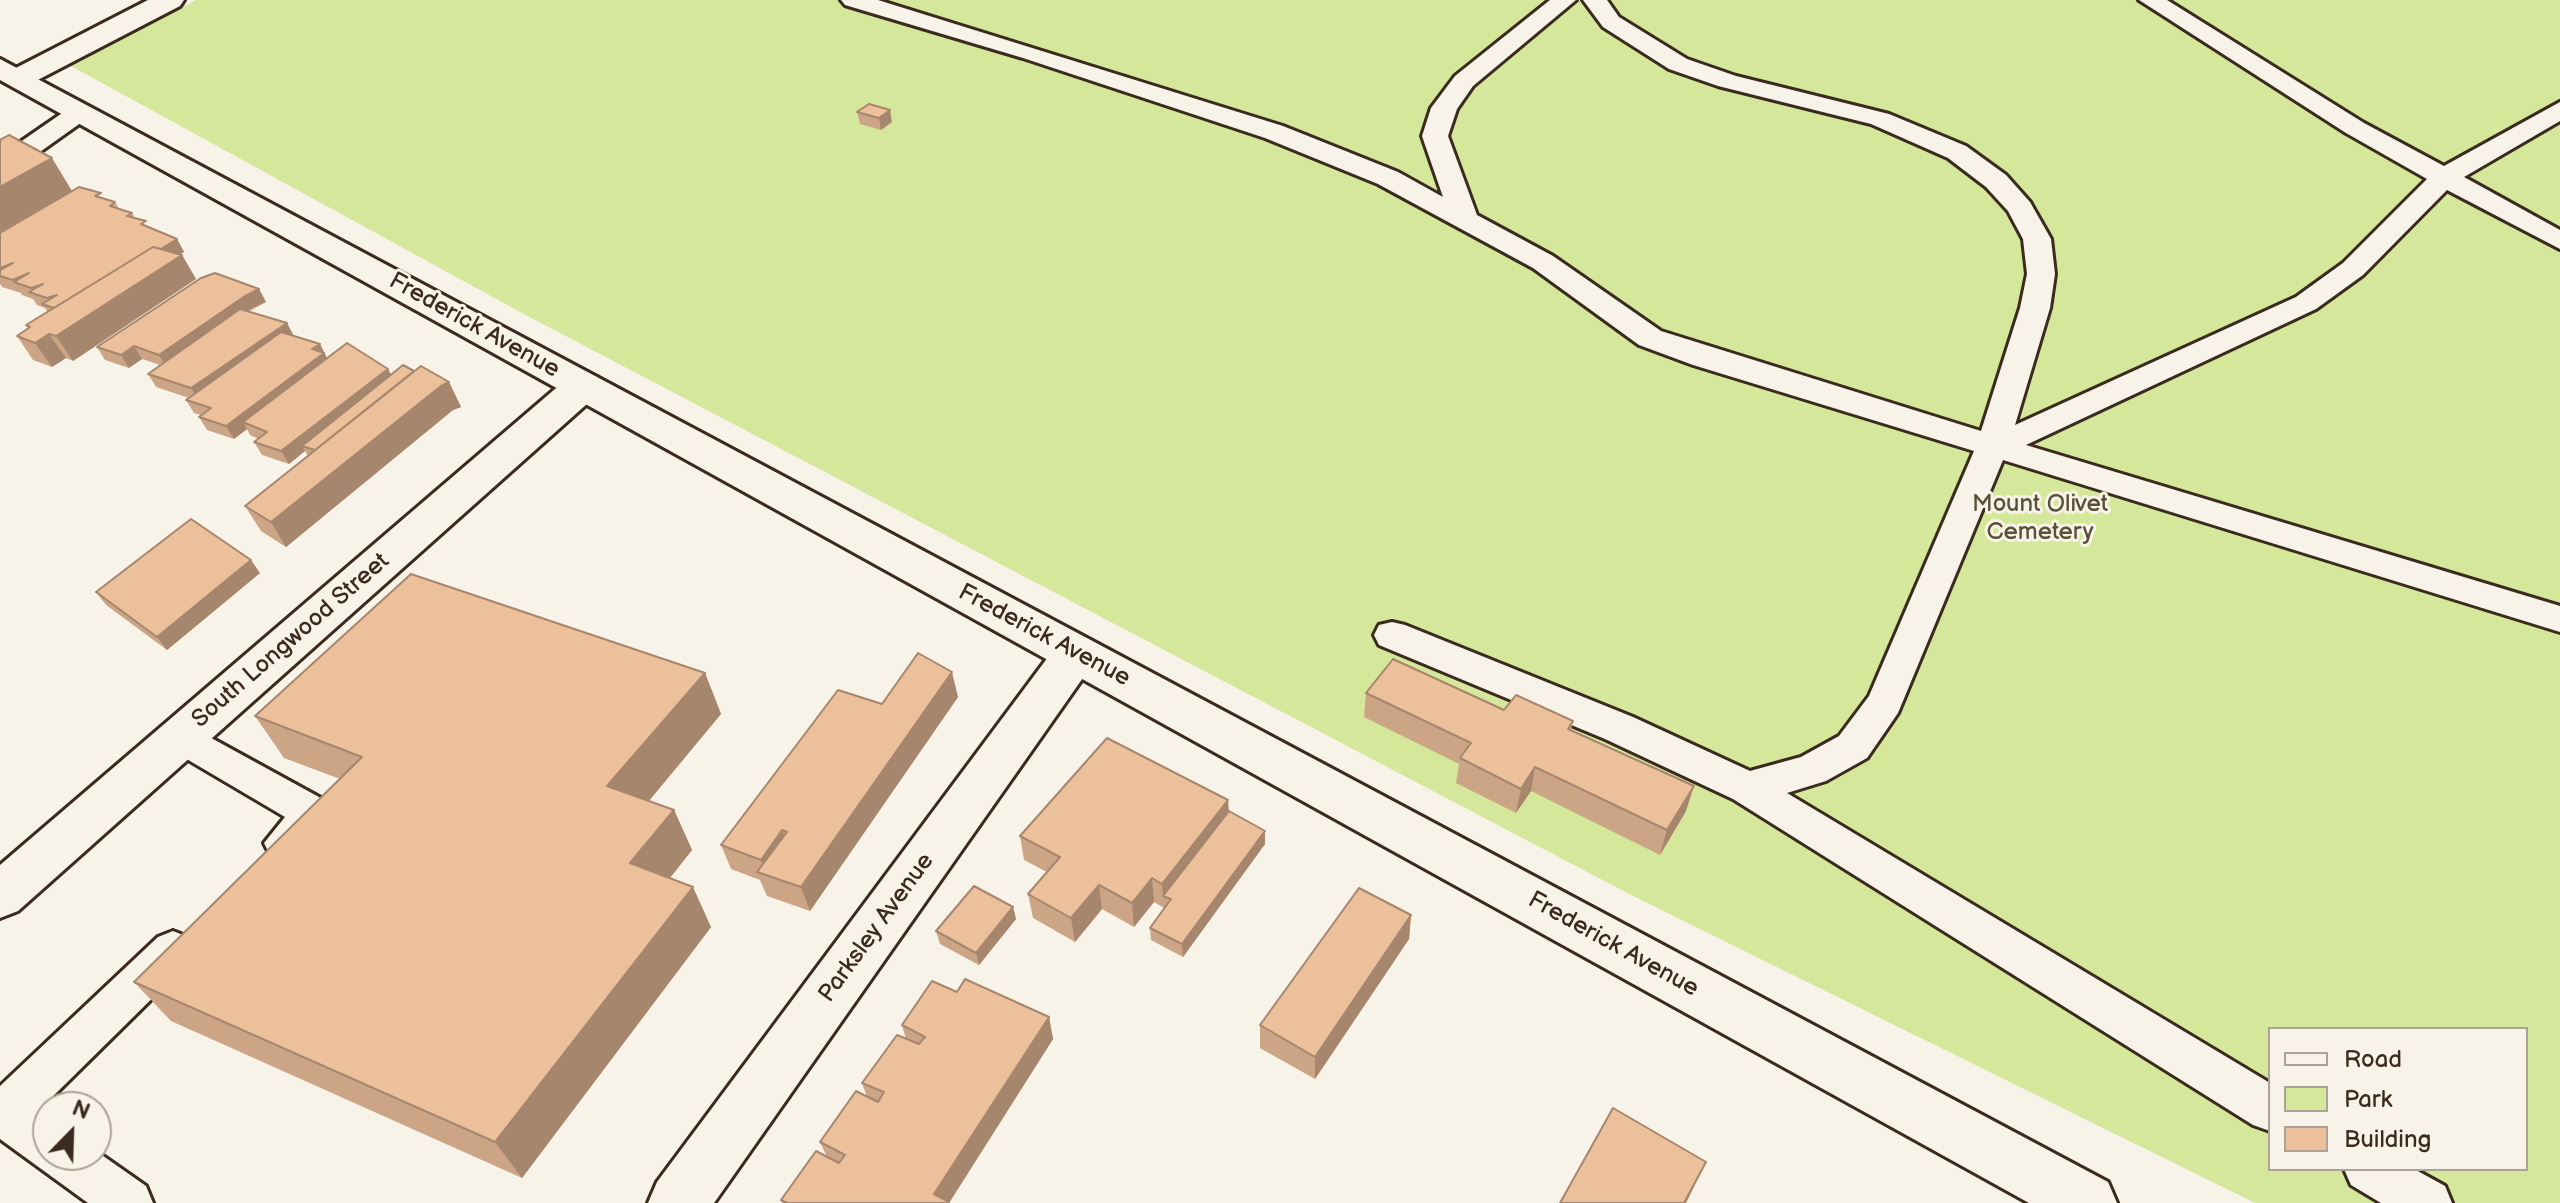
<!DOCTYPE html>
<style>
body{margin:0}
#map{position:relative;width:2560px;height:1203px;overflow:hidden;background:#f7f3e8;font-family:"Balsamiq Sans",sans-serif}
canvas{display:block}
.legend{position:absolute;left:2268px;top:1027px;width:260px;height:144px;box-sizing:border-box;background:#f7f3e8;border:2px solid #aca397;margin:0;padding:10px 14px;list-style:none;font-size:24px;color:#3b2a1e}
.legend li{display:flex;align-items:center;gap:16px;height:40px}
.legend b{width:40px;border:2px solid #aca397}
.north{position:absolute;left:32px;top:1091px;width:80px;height:80px;box-sizing:border-box;background:#f7f3e8;border:2px solid #aca397;border-radius:50%;rotate:23deg;font-size:22px;font-weight:700;line-height:32px;text-align:center;color:#3b2a1e}
.north::after{content:'';display:block;margin:auto;width:28px;height:36px;background:#3b2a1e;clip-path:polygon(50% 0,100% 100%,50% 72%,0 100%)}
</style>
<div id="map">
<canvas width="2560" height="1203"></canvas>
<ul class="legend">
<li><b style="height:10px;background:#f7f3e8"></b>Road</li>
<li><b style="height:22px;background:#d4e79b"></b>Park</li>
<li><b style="height:22px;background:#edc09c"></b>Building</li>
</ul>
<div class="north">N</div>
</div>
<script>
const ctx = document.querySelector('canvas').getContext('2d');
ctx.lineJoin = 'round';
function fillPath(path, color) { ctx.fillStyle = color; ctx.fill(path, 'evenodd'); }
const poly = rows => new Path2D(rows.map(r => 'M' + r).join(''));
function strokePath(path, color, width, dash) { ctx.strokeStyle = color; ctx.lineWidth = width; ctx.lineCap = dash ? 'butt' : 'round'; ctx.setLineDash(dash || []); ctx.stroke(path); }
function label(font, color, halo, rows, align = 'center') {
  ctx.font = font + ' "Balsamiq Sans",sans-serif'; ctx.lineWidth = 6; ctx.setLineDash([]); ctx.textBaseline = 'middle'; ctx.strokeStyle = halo; ctx.fillStyle = color; for (const [text, x, y, turn = 0] of rows) {
    ctx.save(); ctx.translate(x, y); ctx.rotate((+turn || 0) * Math.PI / 180); ctx.textAlign = isNaN(turn) ? turn : align; if (halo) ctx.strokeText(text, 0, 0); ctx.fillText(text, 0, 0); ctx.restore();
  }
}
const green = poly([
 [196,0,2560,0,2560,1203,2255,1203,1635,897,520,312,71,66],
 [2270,1029,2526,1029,2526,1169,2270,1169]
]);
const lane = poly([
 [841,0,878,0,1283,126,1398,172,1443,197,1422,136,1431,108,1455,76,1550,0,1576,0,1473,86,1457,109,1448,136,1477,215,1553,256,1661,331,1981,431,2020,308,2027,274,2023,239,2008,211,1986,187,1948,158,1871,124,1718,86,1669,69,1603,27,1583,0,1607,0,1619,17,1687,59,1736,76,1889,114,1966,146,2006,175,2030,202,2051,239,2055,274,2050,308,2015,425,2296,297,2343,263,2427,179,2346,133,2139,0,2167,0,2364,123,2444,166,2560,102,2560,121,2464,177,2560,230,2560,249,2447,190,2363,275,2316,309,2026,445,2560,606,2560,632,2003,460,1898,713,1867,758,1826,781,1787,793,2270,1083,2270,1131,2253,1125,1733,799,1605,739,1379,645,1374,635,1379,625,1392,622,1405,625,1633,717,1750,771,1801,757,1839,736,1869,696,1974,451,1693,365,1639,345,1533,268,1378,184,1265,138,1023,58,845,5,841,0],
 [80,104,89,107,93,112,89,117,9,174,0,176,0,156,71,107,80,104],
 [182,722,328,802,334,814,328,826,300,855,285,860,270,855,264,843,285,817,168,748,163,737,168,726,182,722],
 [173,931,188,937,195,950,188,963,38,1111,48,1118,48,1155,96,1155,96,1151,146,1186,153,1203,88,1203,0,1139,0,1086,158,937,173,931],
 [2344,1169,2414,1169,2445,1186,2452,1203,2381,1203,2351,1185,2344,1169]
]);
const street = poly([
 [148,0,184,0,180,6,30,84,19,87,8,84,4,78,8,72,148,0],
 [583,374,597,377,602,386,597,395,18,911,0,918,0,865,569,377,583,374],
 [1076,636,1092,641,1099,653,1092,665,714,1203,648,1203,657,1182,1060,641,1076,636]
]);
const primary = poly([
 [0,59,2108,1182,2117,1203,2029,1203,0,80,0,59]
]);
const wall = poly([
 [857,112,892,122,881,130,860,124],
 [72,191,115,202,119,209,132,213,135,218,150,228,177,239,184,252,180,254,182,255,196,279,73,361,66,358,52,367,33,360,17,336,28,329,26,325,48,312,45,308,37,305,33,299,22,295,21,293,2,287,0,284,0,233],
 [259,289,266,302,248,312,294,336,320,344,327,359,388,369,391,374,414,371,449,382,461,407,453,410,286,547,261,531,245,506,308,456,305,451,289,464,262,455,254,442,259,439,250,435,247,429,234,439,207,430,199,417,201,415,194,413,186,400,189,398,156,387,148,374,160,365,142,359,129,368,105,360,97,347],
 [260,573,167,650,106,605,96,592],
 [705,673,721,714,649,801,674,810,692,850,670,878,711,927,522,1178,171,1021,134,982,340,779,284,758,255,716],
 [1366,693,1504,710,1573,721,1571,730,1686,811,1660,855,1531,791,1516,813,1456,783,1459,764,1364,717],
 [958,697,810,911,767,896,760,880,731,869,721,845,882,704],
 [1228,800,1229,811,1265,831,1265,844,1183,957,1151,940,1150,928,1164,908,1154,902,1134,927,1102,909,1075,942,1033,918,1028,894,1047,872,1024,860,1020,836],
 [1013,907,1016,919,979,965,940,944,936,931],
 [1411,915,1409,939,1315,1079,1260,1048,1260,1025],
 [957,992,1049,1017,1053,1039,949,1203,782,1203,781,1200,827,1157,820,1142,867,1097,862,1083,906,1039,902,1025]
]);
const shadedWall = poly([
 [890,110,892,122,881,130,879,118],
 [52,158,72,191,0,232,0,187],
 [177,239,184,252,70,323,61,311],
 [182,255,196,279,73,361,56,336],
 [259,289,266,302,252,308,167,368,159,355,245,296],
 [287,323,294,336,199,401,191,388],
 [49,334,66,358,52,367,35,343],
 [320,344,331,366,243,422,247,429,234,439,226,426],
 [134,346,142,359,129,368,121,355],
 [388,369,394,382,302,446,305,451,289,464,281,451],
 [449,382,461,407,453,410,286,547,271,522,441,386],
 [251,560,260,573,167,650,157,637],
 [952,672,958,697,810,911,801,887],
 [705,673,721,714,627,827,607,786],
 [1535,767,1531,791,1516,813,1521,789],
 [1694,786,1686,811,1660,855,1667,830],
 [1228,800,1229,824,1163,896,1162,884],
 [674,810,692,850,650,903,630,863],
 [782,830,791,854,768,876,761,860],
 [1265,831,1265,844,1183,957,1182,944],
 [1152,878,1154,902,1134,927,1132,903],
 [1099,885,1102,909,1075,942,1071,918],
 [693,887,711,927,522,1178,495,1142],
 [1013,907,1016,919,979,965,976,953],
 [1411,915,1409,939,1315,1079,1315,1057],
 [1049,1017,1053,1039,949,1203,938,1203,934,1194],
 [1706,1162,1686,1203,1684,1203]
]);
const building = poly([
 [869,104,890,110,879,118,857,112,869,104],
 [9,135,52,158,0,187,0,140,9,135],
 [79,187,101,193,95,196,115,202,110,206,132,213,127,216,146,221,141,224,177,239,161,249,153,247,54,308,42,304,57,295,47,298,29,292,43,284,31,288,14,282,29,273,13,280,0,276,0,270,13,263,0,268,0,233,79,187],
 [153,247,182,255,56,336,49,334,35,343,17,336,30,327,26,325,153,247],
 [215,273,259,289,245,296,159,355,134,346,121,355,97,347,201,278,215,273],
 [240,309,287,323,191,388,148,374,240,309],
 [281,332,320,344,312,349,324,353,226,426,199,417,211,408,186,400,281,332],
 [347,343,388,369,281,451,254,442,267,432,243,422,347,343],
 [403,365,414,371,315,450,302,446,403,365],
 [421,366,449,382,441,386,271,522,245,506,421,366],
 [191,519,251,560,157,637,96,592,191,519],
 [411,574,705,673,607,786,674,810,630,863,693,887,495,1142,134,982,362,757,255,716,411,574],
 [918,653,952,672,801,887,757,872,787,832,782,830,761,860,721,845,838,690,882,704,918,653],
 [1393,659,1504,710,1516,695,1573,721,1568,729,1694,786,1667,830,1535,767,1521,789,1460,758,1471,743,1366,693,1393,659],
 [1107,738,1228,800,1162,884,1152,878,1132,903,1099,885,1071,918,1028,894,1060,857,1020,836,1107,738],
 [1229,811,1265,831,1182,944,1150,928,1171,899,1163,896,1229,811],
 [974,886,1013,907,976,953,936,931,974,886],
 [1359,888,1411,915,1315,1057,1260,1025,1359,888],
 [965,979,1049,1017,934,1194,949,1202,948,1203,787,1203,781,1200,816,1151,839,1163,845,1155,820,1142,856,1091,878,1102,884,1092,862,1083,897,1035,919,1044,925,1037,902,1025,932,981,957,992,965,979],
 [1613,1108,1706,1162,1684,1203,1560,1203,1613,1108]
]);
const streetNames = [
 ["Frederick Avenue",474,326,29],
 ["Frederick Avenue",1044,636,28],
 ["South Longwood Street",291,641,-41],
 ["Parksley Avenue",877,928,-54],
 ["Frederick Avenue",1613,945,29]
];
const parkNames = [
 ["Mount Olivet",2040,505],
 ["Cemetery",2040,533]
];
fillPath(green, '#d4e79b');
strokePath(lane, '#3b2a1e', 6);
strokePath(street, '#3b2a1e', 6);
strokePath(primary, '#3b2a1e', 6);
fillPath(lane, '#f7f3e8');
fillPath(street, '#f7f3e8');
fillPath(primary, '#f7f3e8');
fillPath(wall, '#cca586');
fillPath(shadedWall, '#a6866d');
fillPath(building, '#edc09c');
strokePath(building, '#a6866d', 2);
label('24px', '#3b2a1e', '#f7f3e8', streetNames);
label('24px', '#5a5037', '#f7f3e8', parkNames);
</script>
